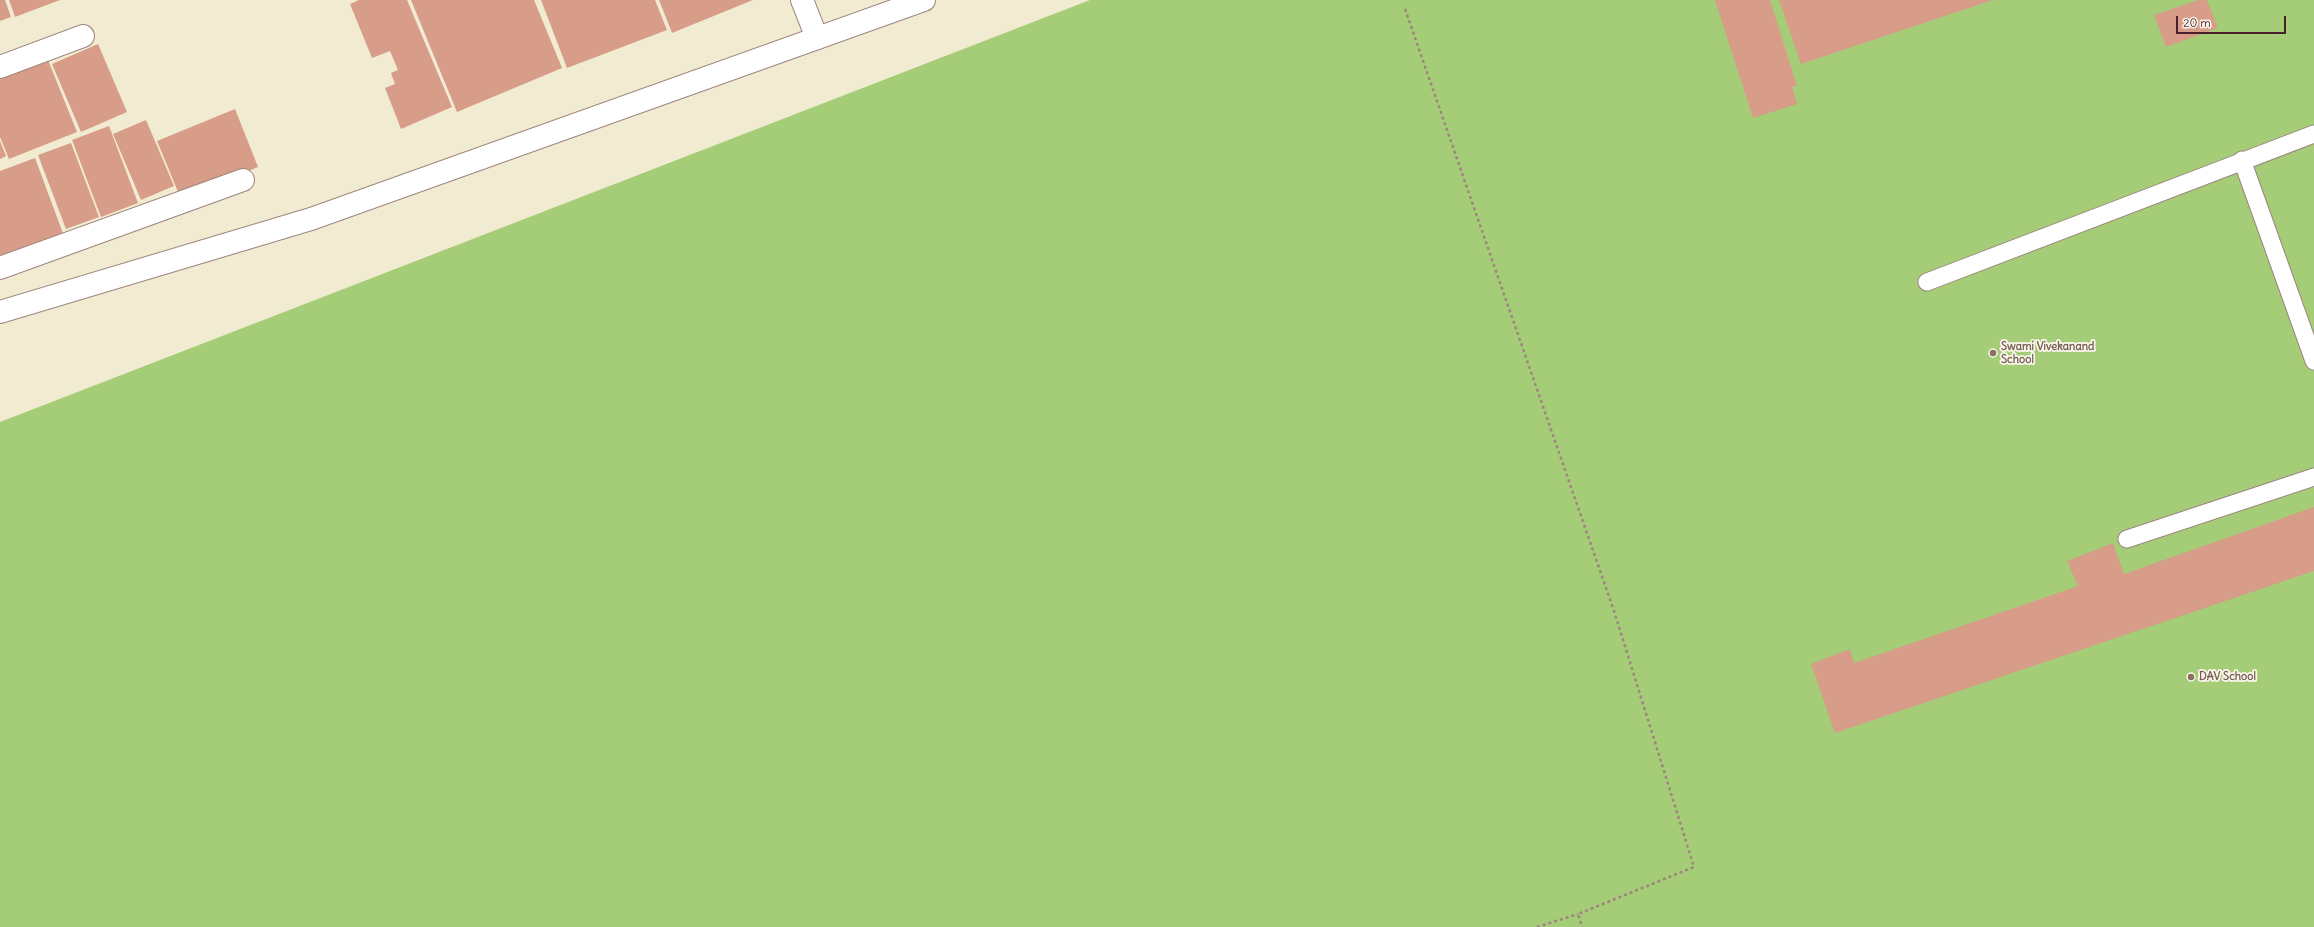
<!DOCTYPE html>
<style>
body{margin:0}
#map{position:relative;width:2314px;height:927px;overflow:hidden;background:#f1ebd2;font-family:Delius,sans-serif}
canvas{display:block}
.scale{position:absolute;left:2176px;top:16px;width:110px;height:18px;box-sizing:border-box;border:2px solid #4a1f2b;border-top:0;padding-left:5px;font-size:12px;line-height:14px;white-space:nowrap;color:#4a1f2b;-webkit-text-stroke:3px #fbf7ec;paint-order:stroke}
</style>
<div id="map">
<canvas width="2314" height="927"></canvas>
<div class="scale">20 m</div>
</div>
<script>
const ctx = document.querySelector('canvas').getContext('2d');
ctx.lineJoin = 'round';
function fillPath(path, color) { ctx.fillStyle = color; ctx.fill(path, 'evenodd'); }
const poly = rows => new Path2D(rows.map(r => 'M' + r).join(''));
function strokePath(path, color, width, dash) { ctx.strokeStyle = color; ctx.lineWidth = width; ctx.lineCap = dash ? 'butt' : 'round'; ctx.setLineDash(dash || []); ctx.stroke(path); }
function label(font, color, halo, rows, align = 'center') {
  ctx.font = font + ' Delius,sans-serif'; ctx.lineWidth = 3.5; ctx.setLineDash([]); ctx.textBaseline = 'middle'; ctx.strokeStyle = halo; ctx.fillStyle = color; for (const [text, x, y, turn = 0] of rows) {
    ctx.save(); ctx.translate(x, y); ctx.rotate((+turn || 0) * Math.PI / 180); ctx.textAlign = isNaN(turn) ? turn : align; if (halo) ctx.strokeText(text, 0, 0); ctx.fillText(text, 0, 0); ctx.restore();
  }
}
const green = poly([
 [1090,0,2314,0,2314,927,0,927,0,422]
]);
const building = poly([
 [0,0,5,0,11,17,0,21],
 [9,0,60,0,15,17],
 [359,0,407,0,452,107,401,129,385,88,395,84,391,73,398,70,390,51,372,58,350,4],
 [411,0,534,0,562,68,457,112],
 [541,0,655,0,667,30,567,68],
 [659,0,753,0,672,33],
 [1715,0,1770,0,1797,86,1792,87,1797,104,1753,118],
 [1779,0,1993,0,1801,64],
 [2198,0,2207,0,2218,28,2166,47,2154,15],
 [98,44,127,112,81,132,52,64],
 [48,60,77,132,9,159,0,137,0,79],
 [235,109,258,167,181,199,157,141],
 [146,120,174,186,141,200,113,134],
 [109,126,138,203,101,217,72,140],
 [0,141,6,156,0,159],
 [71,143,99,217,66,229,38,155],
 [35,158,64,236,0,259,0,171],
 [2314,507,2314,571,1835,733,1811,664,1850,649,1854,663,2078,586,2067,561,2113,543,2124,574]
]);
const path = poly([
 [1405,9,1614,611,1694,867,1578,914,1582,927],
 [1537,927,1578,914]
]);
const service = poly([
 [2242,160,2314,361],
 [1927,282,2314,134],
 [2127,539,2314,477]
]);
const minor = poly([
 [802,0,817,38],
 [0,67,83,36],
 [0,268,243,180]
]);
const tertiary = poly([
 [0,312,311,219,924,0]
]);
const markers = [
 [1993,353,4,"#8d6e63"],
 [2191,677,4,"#8d6e63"]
];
const educationNames = [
 ["Swami Vivekanand",2001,347],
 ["School",2001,360],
 ["DAV School",2199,677]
];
fillPath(green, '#a5cc77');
fillPath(building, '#d79d89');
strokePath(service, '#9e857e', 19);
strokePath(minor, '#9e857e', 24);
strokePath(tertiary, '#9e857e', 24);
strokePath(path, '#9e857e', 2.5, [3, 3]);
strokePath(service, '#fff', 17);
strokePath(minor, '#fff', 22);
strokePath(tertiary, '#fff', 22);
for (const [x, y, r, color] of markers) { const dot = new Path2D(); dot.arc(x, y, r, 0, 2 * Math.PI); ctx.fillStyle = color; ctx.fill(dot); strokePath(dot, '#fbf7ec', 1.5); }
label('bold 11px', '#785e54', '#fbf7ec', educationNames, 'left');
</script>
